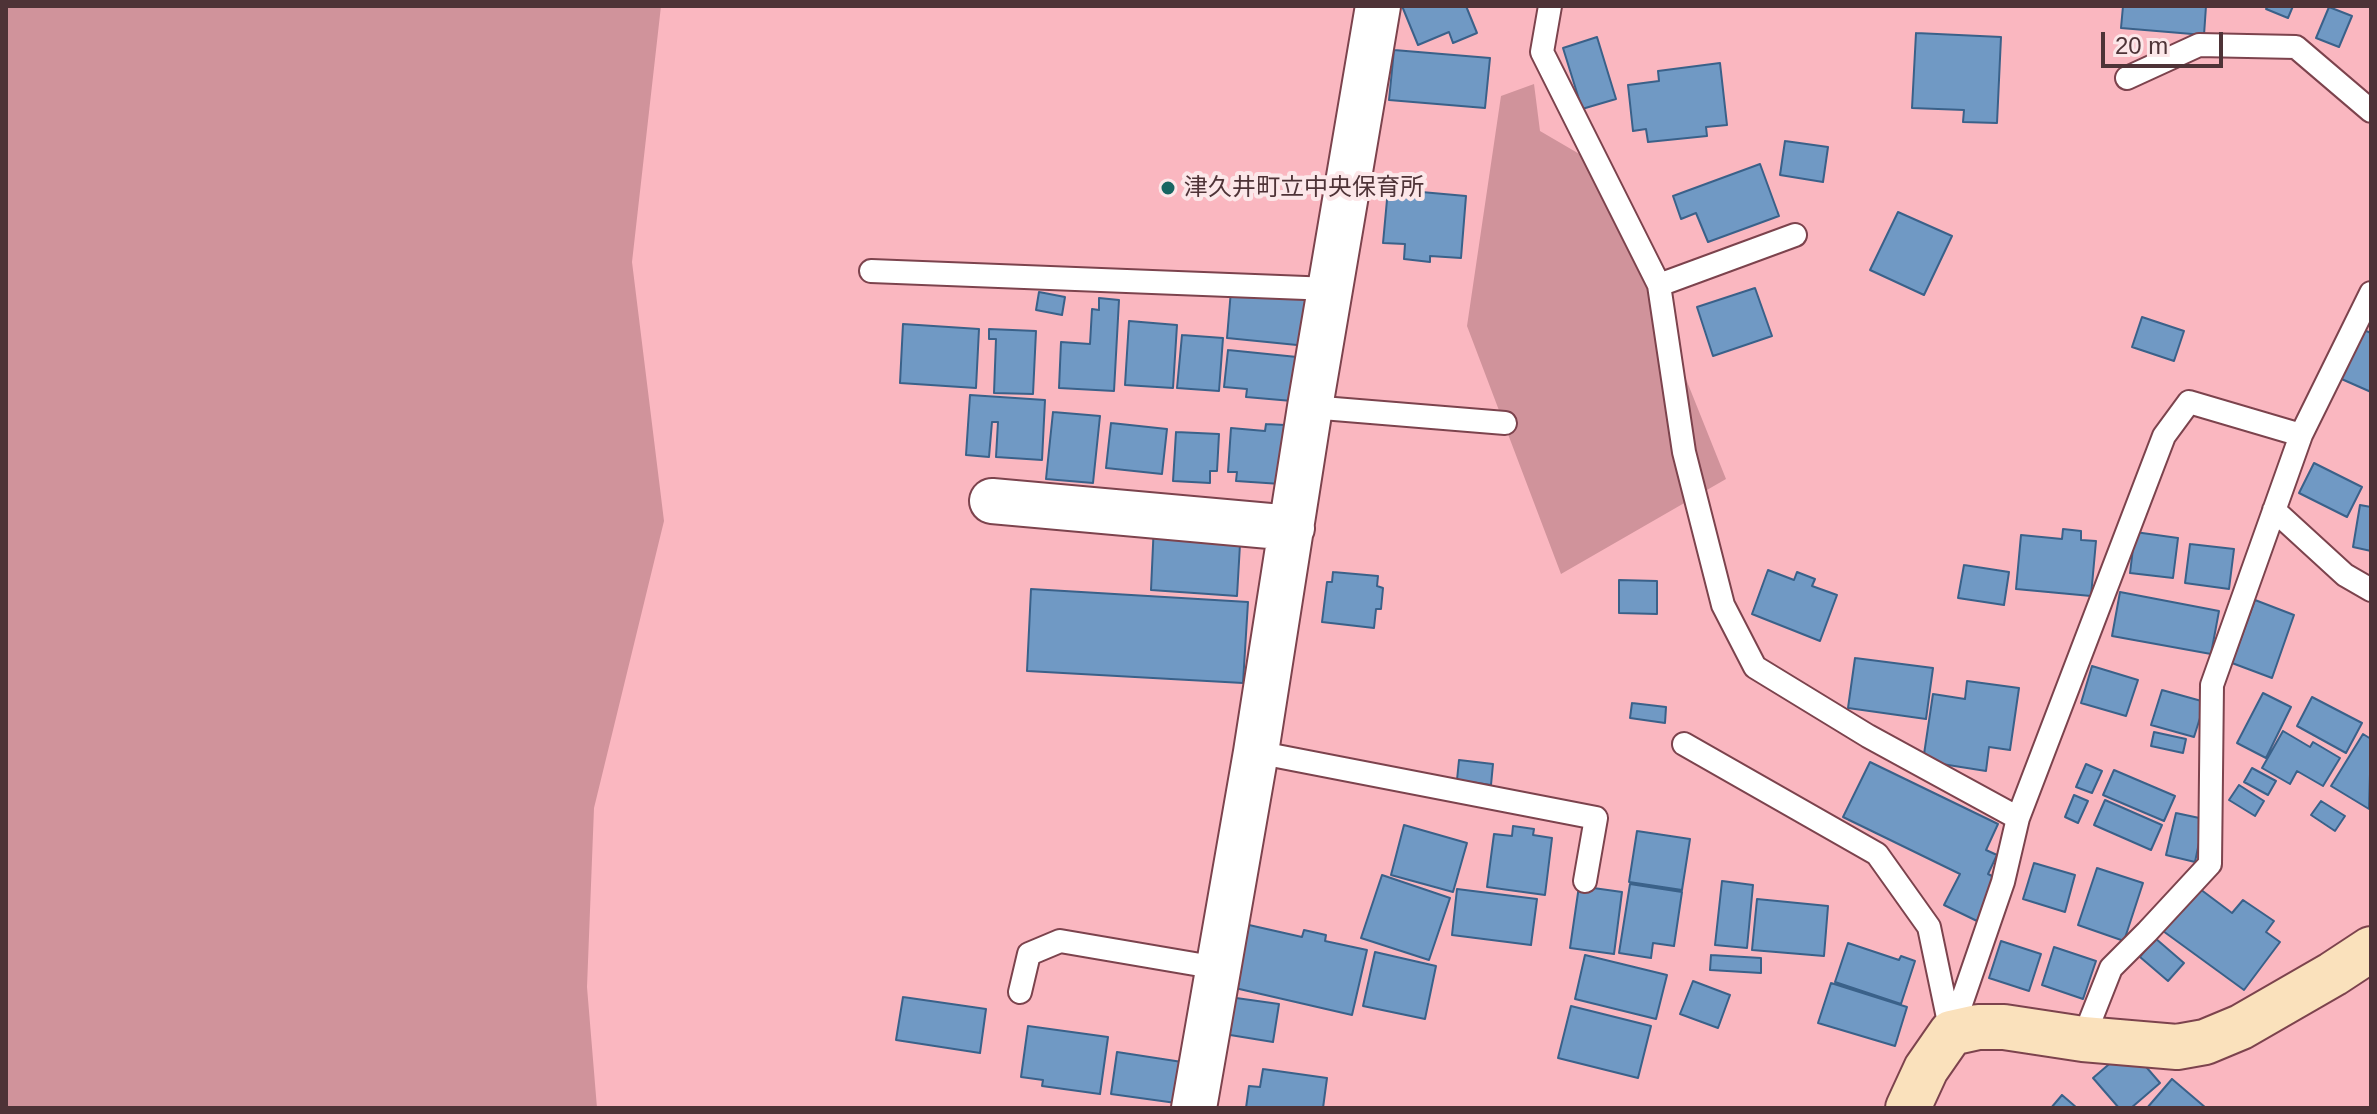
<!DOCTYPE html>
<meta charset="utf-8">
<style>
body{margin:0}
#map{position:relative;width:2377px;height:1114px;overflow:hidden;background:#fab7c0;font-family:Arial,sans-serif}
canvas{display:block}
.frame{position:absolute;inset:0;border:8px solid #4e3337;pointer-events:none}
.scale{position:absolute;left:2101px;top:32px;width:122px;height:36px;box-sizing:border-box;border:4px solid #4e3337;border-top:0;padding-left:10px;font-size:24px;line-height:28px;white-space:nowrap;color:#4e3337;-webkit-text-stroke:6px #fce7e9;paint-order:stroke}
</style>
<div id="map">
<canvas width="2377" height="1114"></canvas>
<div class="frame"></div>
<div class="scale">20 m</div>
</div>
<script>
const ctx = document.querySelector('canvas').getContext('2d');
ctx.lineJoin = 'round';
function fillPath(path, color) { ctx.fillStyle = color; ctx.fill(path, 'evenodd'); }
const poly = rows => new Path2D(rows.map(r => 'M' + r).join(''));
function strokePath(path, color, width, dash) { ctx.strokeStyle = color; ctx.lineWidth = width; ctx.lineCap = dash ? 'butt' : 'round'; ctx.setLineDash(dash || []); ctx.stroke(path); }
function label(font, color, halo, rows, align = 'center') {
  ctx.font = font + ' Arial,"Noto Sans JP",sans-serif'; ctx.lineWidth = 8; ctx.setLineDash([]); ctx.textBaseline = 'middle'; ctx.strokeStyle = halo; ctx.fillStyle = color; for (const [text, x, y, turn = 0] of rows) {
    ctx.save(); ctx.translate(x, y); ctx.rotate((+turn || 0) * Math.PI / 180); ctx.textAlign = isNaN(turn) ? turn : align; if (halo) ctx.strokeText(text, 0, 0); ctx.fillText(text, 0, 0); ctx.restore();
  }
}
const green = poly([
 [6,6,661,6,632,262,664,521,594,808,587,987,597,1108,6,1108],
 [1534,84,1540,131,1588,159,1650,289,1726,479,1561,574,1467,326,1501,96]
]);
const building = poly([
 [1402,6,1466,6,1477,33,1453,43,1449,32,1418,45,1402,6],
 [2123,6,2206,6,2204,35,2121,28,2123,6],
 [2268,6,2293,6,2288,18,2266,9,2268,6],
 [2329,7,2352,16,2339,47,2316,38,2329,7],
 [1916,33,2001,37,1997,123,1963,122,1964,110,1912,108,1916,33],
 [1597,37,1616,99,1582,109,1563,48,1597,37],
 [1394,50,1490,58,1485,108,1389,100,1394,50],
 [1720,63,1727,125,1706,127,1707,136,1648,142,1646,129,1633,131,1628,85,1659,81,1658,71,1720,63],
 [1785,141,1828,147,1823,182,1780,175,1785,141],
 [1760,164,1779,216,1708,242,1696,213,1681,219,1673,196,1760,164],
 [1388,189,1466,196,1461,258,1430,256,1430,262,1404,259,1405,244,1383,243,1388,189],
 [1898,212,1952,236,1924,295,1870,270,1898,212],
 [1755,288,1772,336,1713,356,1697,307,1755,288],
 [1231,290,1311,297,1307,346,1227,338,1231,290],
 [1039,292,1065,297,1062,315,1036,310,1039,292],
 [1099,298,1119,300,1114,391,1059,388,1061,342,1090,344,1092,309,1099,310,1099,298],
 [2142,317,2184,331,2174,361,2132,347,2142,317],
 [1129,321,1177,325,1173,388,1125,385,1129,321],
 [903,324,979,329,976,388,900,383,903,324],
 [2359,328,2371,333,2371,392,2337,377,2359,328],
 [989,329,1036,331,1033,394,994,393,996,339,989,339,989,329],
 [1182,335,1223,338,1219,391,1177,388,1182,335],
 [1228,350,1297,357,1292,401,1246,397,1247,389,1224,387,1228,350],
 [970,395,1045,400,1042,460,996,457,998,422,992,422,989,457,966,455,970,395],
 [1053,412,1100,416,1093,483,1046,479,1053,412],
 [1111,423,1167,429,1162,474,1106,468,1111,423],
 [1266,424,1285,425,1281,484,1236,481,1237,472,1228,472,1231,428,1265,431,1266,424],
 [1176,432,1219,434,1217,471,1210,471,1210,483,1173,481,1176,432],
 [2314,463,2362,487,2347,517,2299,493,2314,463],
 [2360,505,2371,507,2371,551,2353,547,2360,505],
 [1154,523,1241,527,1237,596,1151,590,1154,523],
 [2063,529,2081,531,2081,540,2096,541,2091,596,2016,589,2021,535,2062,539,2063,529],
 [2135,532,2178,538,2173,578,2130,573,2135,532],
 [2190,544,2234,549,2229,589,2185,583,2190,544],
 [1964,565,2009,572,2004,605,1958,598,1964,565],
 [1768,570,1794,580,1797,572,1815,579,1812,586,1837,595,1820,641,1752,614,1768,570],
 [1333,572,1378,576,1377,586,1383,588,1381,609,1376,609,1374,628,1322,622,1327,582,1332,582,1333,572],
 [1619,580,1657,581,1657,614,1619,613,1619,580],
 [1031,589,1248,602,1243,683,1027,671,1031,589],
 [2120,592,2219,611,2211,654,2112,636,2120,592],
 [2255,600,2294,615,2272,678,2232,663,2255,600],
 [1855,658,1933,668,1926,719,1848,708,1855,658],
 [2092,666,2138,680,2126,716,2081,703,2092,666],
 [1967,681,2019,688,2010,750,1989,747,1986,771,1923,761,1933,694,1965,699,1967,681],
 [2162,690,2205,702,2194,737,2151,725,2162,690],
 [2263,693,2291,707,2266,758,2237,743,2263,693],
 [2312,697,2362,723,2346,753,2297,726,2312,697],
 [1632,703,1666,707,1665,723,1630,718,1632,703],
 [2283,731,2310,747,2313,742,2340,758,2323,786,2297,771,2290,784,2262,768,2283,731],
 [2154,732,2186,739,2183,753,2151,746,2154,732],
 [2363,734,2371,739,2369,809,2331,786,2363,734],
 [1459,760,1493,764,1491,785,1457,780,1459,760],
 [1870,762,1998,824,1986,850,1997,855,1988,874,1998,879,1977,921,1944,905,1960,874,1843,817,1870,762],
 [2086,764,2102,771,2092,793,2076,787,2086,764],
 [2252,768,2276,781,2268,795,2244,782,2252,768],
 [2114,770,2175,796,2164,821,2103,795,2114,770],
 [2239,785,2264,801,2255,816,2229,800,2239,785],
 [2074,795,2088,801,2078,823,2065,817,2074,795],
 [2105,800,2162,825,2151,850,2094,825,2105,800],
 [2321,801,2345,816,2335,831,2311,815,2321,801],
 [2176,813,2204,819,2195,862,2166,855,2176,813],
 [1404,825,1467,843,1453,892,1391,875,1404,825],
 [1513,826,1534,829,1533,835,1552,838,1545,895,1487,887,1494,834,1512,836,1513,826],
 [1637,831,1690,839,1682,890,1629,882,1637,831],
 [2034,863,2075,875,2065,912,2023,899,2034,863],
 [2097,868,2143,883,2124,941,2078,925,2097,868],
 [1382,875,1450,898,1429,960,1361,938,1382,875],
 [1722,881,1753,885,1747,948,1715,945,1722,881],
 [1630,884,1682,892,1674,946,1653,943,1651,958,1619,953,1630,884],
 [1579,886,1622,892,1614,954,1570,948,1579,886],
 [2196,886,2232,913,2243,900,2274,921,2266,932,2280,942,2244,990,2163,931,2196,886],
 [1457,889,1537,899,1531,945,1452,935,1457,889],
 [1757,899,1828,906,1824,956,1752,950,1757,899],
 [1249,925,1302,937,1304,930,1326,935,1325,941,1367,950,1352,1015,1235,988,1249,925],
 [2155,938,2184,963,2168,981,2140,957,2155,938],
 [2001,941,2041,954,2029,991,1989,978,2001,941],
 [1848,943,1899,960,1901,956,1915,961,1901,1004,1835,982,1848,943],
 [2054,947,2096,961,2083,999,2042,985,2054,947],
 [1375,952,1436,966,1425,1019,1363,1006,1375,952],
 [1585,955,1667,975,1656,1019,1575,999,1585,955],
 [1711,955,1761,958,1761,973,1710,970,1711,955],
 [1693,981,1730,995,1718,1028,1680,1014,1693,981],
 [1831,983,1907,1007,1895,1046,1818,1023,1831,983],
 [903,997,986,1009,980,1053,896,1040,903,997],
 [1229,997,1279,1004,1273,1042,1224,1034,1229,997],
 [1571,1006,1651,1026,1638,1078,1558,1058,1571,1006],
 [1028,1026,1108,1037,1100,1094,1042,1086,1043,1080,1021,1077,1028,1026],
 [2129,1047,2160,1083,2131,1108,2119,1108,2093,1078,2129,1047],
 [1117,1052,1182,1062,1176,1103,1111,1094,1117,1052],
 [1263,1069,1327,1078,1323,1108,1246,1108,1249,1086,1260,1087,1263,1069],
 [2172,1079,2206,1108,2147,1108,2172,1079],
 [2062,1095,2077,1108,2051,1108,2062,1095]
]);
const lane = poly([
 [1550,6,1542,52,1659,285,1684,452,1723,605,1755,667,1868,736,2018,818,2003,882,1951,1033],
 [2127,78,2199,45,2296,47,2371,111],
 [871,271,1331,289],
 [1659,285,1795,235],
 [1310,407,1505,423],
 [2274,510,2345,575,2371,590],
 [1684,744,1877,854,1929,927,1951,1032],
 [1256,752,1596,818,1585,881],
 [2018,818,2164,436,2189,402,2301,435],
 [1020,992,1029,954,1060,941,1218,968],
 [2083,1039,2111,968,2147,932,2210,864,2212,685,2301,435,2371,293]
]);
const street = poly([
 [992,501,1292,528],
 [1194,1108,1256,752,1310,407,1378,6]
]);
const secondary = poly([
 [1908,1108,1926,1069,1951,1033,1978,1027,2004,1027,2083,1039,2177,1047,2205,1042,2241,1027,2333,974,2371,949]
]);
const markers = [
 [1168,188,8,"#186562"]
];
const poiNames = [
 ["津久井町立中央保育所",1184,188]
];
fillPath(green, '#d0939b');
fillPath(building, '#7099c4');
strokePath(building, '#3a6189', 2);
strokePath(lane, '#7c434d', 26);
strokePath(street, '#7c434d', 48);
strokePath(secondary, '#7c434d', 48);
strokePath(lane, '#fff', 22);
strokePath(street, '#fff', 44);
strokePath(secondary, '#fae1bc', 44);
for (const [x, y, r, color] of markers) { const dot = new Path2D(); dot.arc(x, y, r, 0, 2 * Math.PI); ctx.fillStyle = color; ctx.fill(dot); strokePath(dot, '#fce7e9', 3); }
label('24px', '#4e3337', '#fce7e9', poiNames, 'left');
</script>
